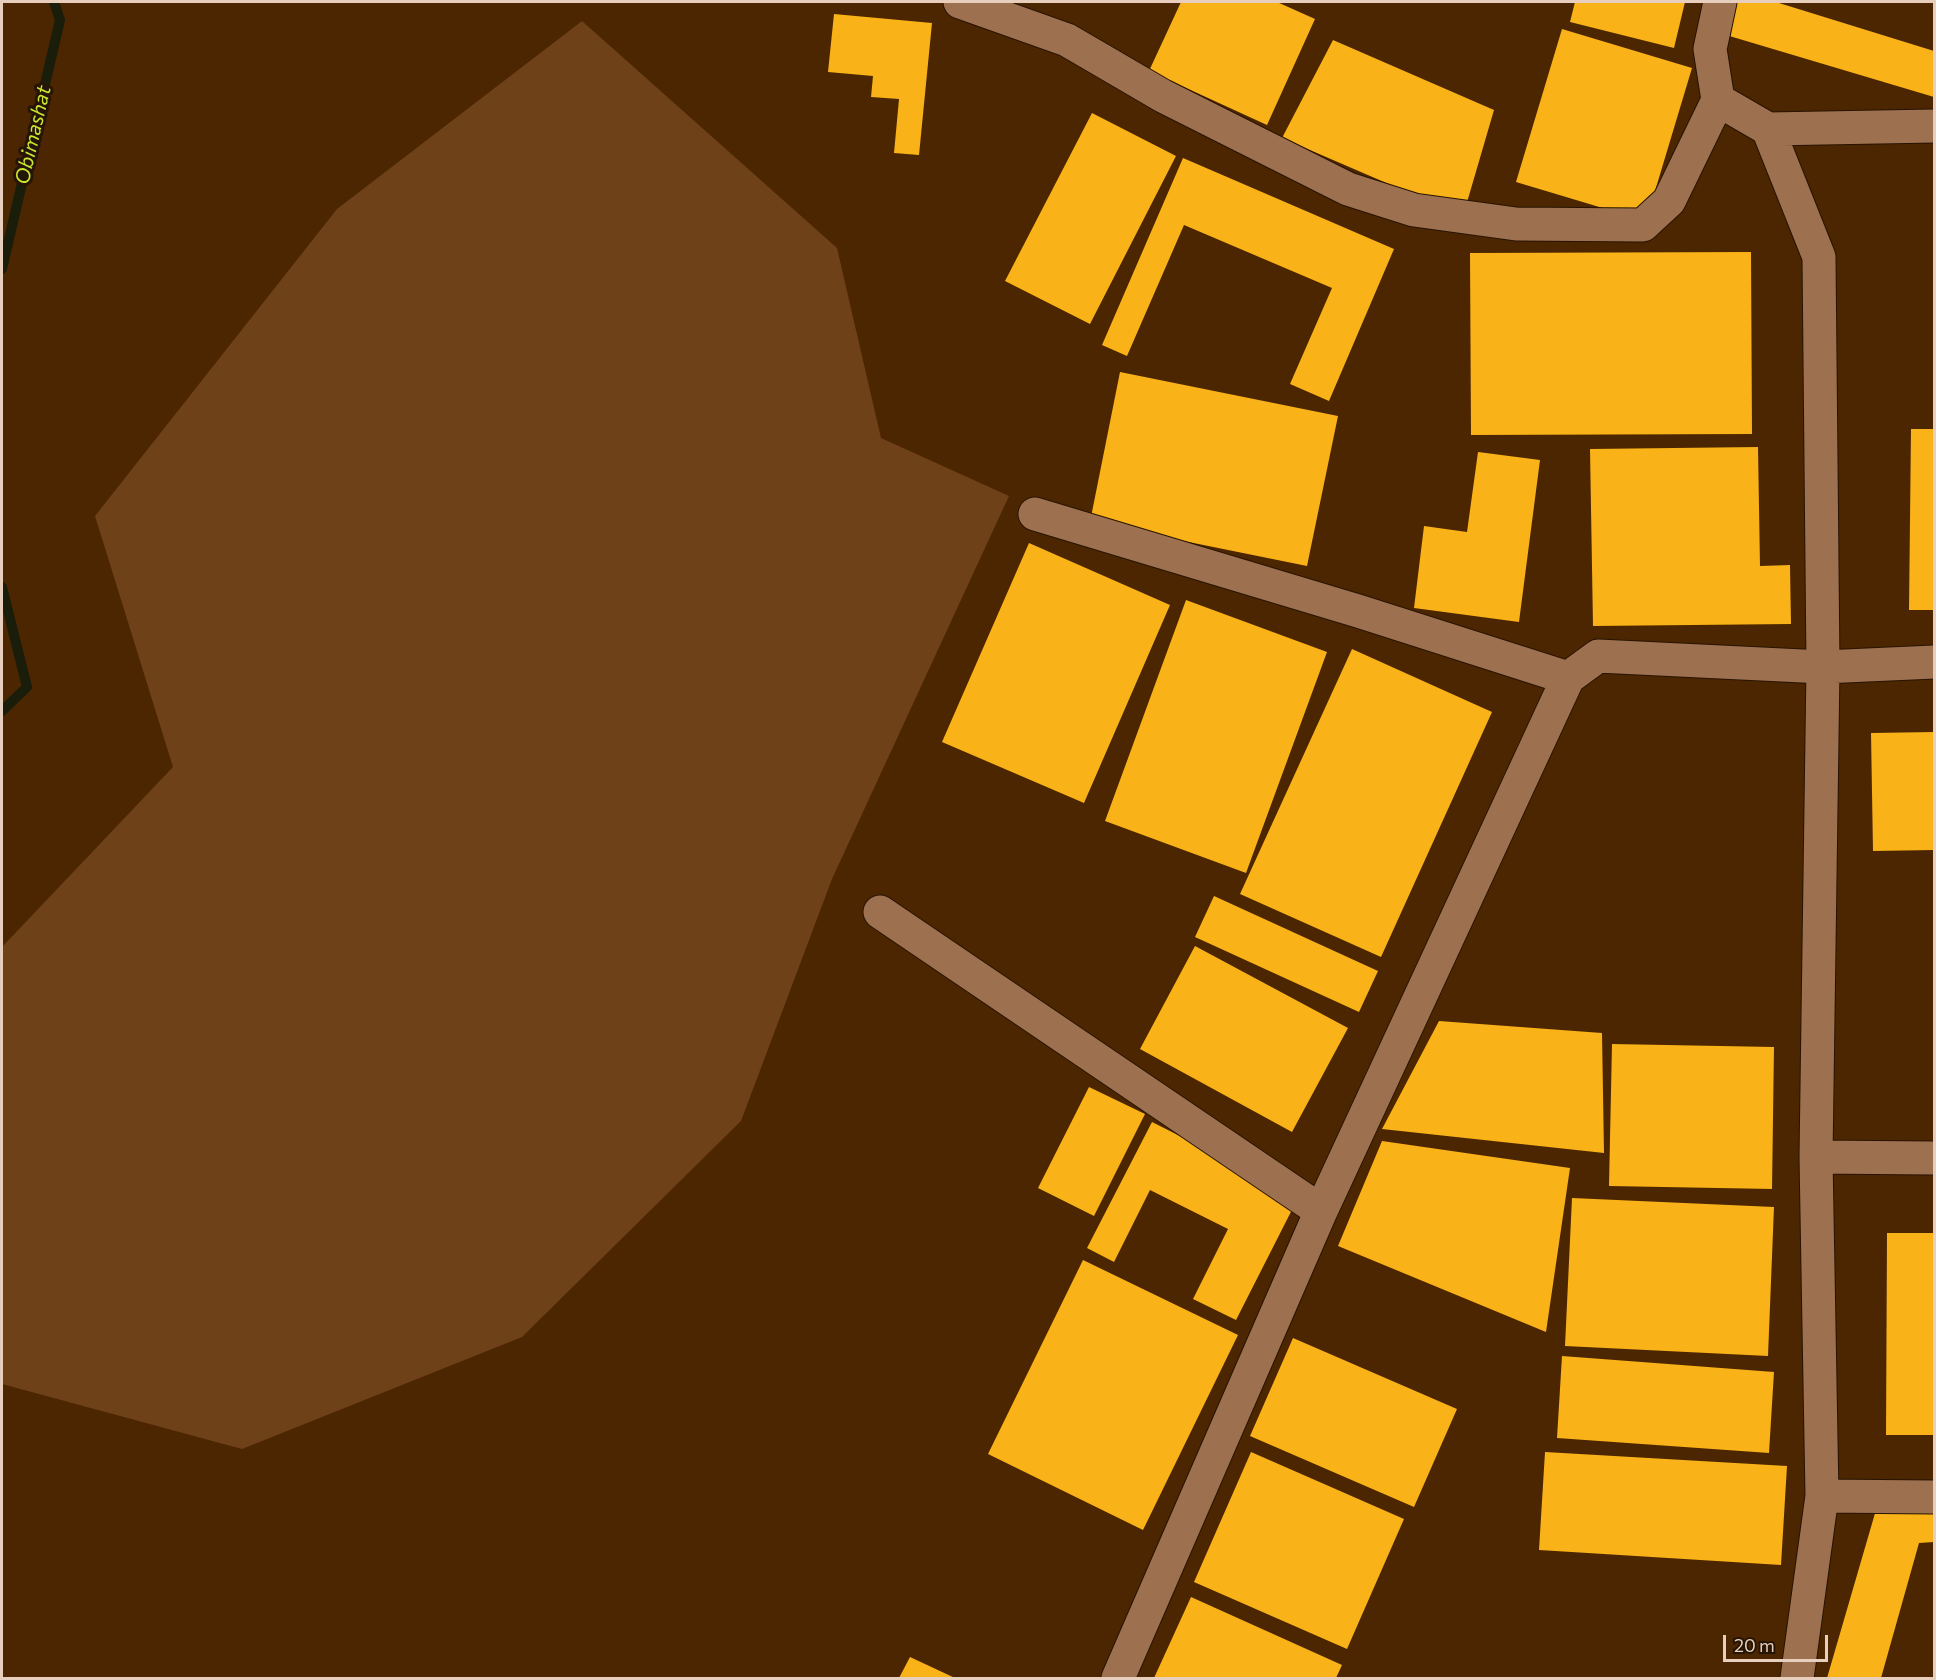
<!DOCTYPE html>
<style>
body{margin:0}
#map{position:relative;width:1936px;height:1680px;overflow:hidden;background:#4c2600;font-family:Commissioner,sans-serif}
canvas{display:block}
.frame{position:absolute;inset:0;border:3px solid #e8cfbd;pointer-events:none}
.scale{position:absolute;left:1723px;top:1635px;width:105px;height:27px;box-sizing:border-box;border:3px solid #e8cfbd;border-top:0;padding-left:8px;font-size:18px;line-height:21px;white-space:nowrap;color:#e8cfbd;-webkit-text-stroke:4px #261406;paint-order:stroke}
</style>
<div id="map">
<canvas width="1936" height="1680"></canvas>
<div class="frame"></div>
<div class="scale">20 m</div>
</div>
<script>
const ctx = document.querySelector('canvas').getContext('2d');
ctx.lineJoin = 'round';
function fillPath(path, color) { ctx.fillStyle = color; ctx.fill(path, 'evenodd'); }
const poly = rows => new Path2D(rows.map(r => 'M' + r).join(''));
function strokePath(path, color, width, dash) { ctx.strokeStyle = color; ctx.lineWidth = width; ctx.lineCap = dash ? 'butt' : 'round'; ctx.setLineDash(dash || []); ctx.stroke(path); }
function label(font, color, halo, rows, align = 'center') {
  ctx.font = font + ' Commissioner,sans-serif'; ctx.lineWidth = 6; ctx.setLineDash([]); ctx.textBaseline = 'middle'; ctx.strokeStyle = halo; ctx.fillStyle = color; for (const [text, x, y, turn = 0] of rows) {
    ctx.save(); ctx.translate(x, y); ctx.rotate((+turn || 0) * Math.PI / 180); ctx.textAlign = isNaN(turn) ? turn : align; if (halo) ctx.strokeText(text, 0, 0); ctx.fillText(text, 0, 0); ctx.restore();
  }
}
const green = poly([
 [582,21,837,248,881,438,1009,496,832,879,741,1121,522,1337,242,1449,2,1384,2,947,173,767,95,516,337,209]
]);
const stream = poly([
 [2,269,60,20,54,2],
 [2,587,27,687,2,711]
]);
const building = poly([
 [1181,2,1277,2,1315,19,1267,125,1149,71],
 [1575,2,1685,2,1674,48,1570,22],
 [1733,2,1780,2,1779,3,1934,51,1934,97,1726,35],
 [834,14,932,23,919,155,894,153,899,99,871,97,873,76,828,72],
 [1562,29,1692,68,1646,221,1516,182],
 [1333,40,1494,110,1463,216,1282,138],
 [1092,113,1176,156,1090,324,1005,281],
 [1183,158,1394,249,1329,401,1290,384,1332,288,1184,225,1127,356,1102,345],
 [1751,252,1752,434,1471,435,1470,253],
 [1120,372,1338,416,1307,566,1090,522],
 [1911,429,1934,429,1934,610,1909,610],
 [1758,447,1760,566,1790,565,1791,624,1593,626,1590,449],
 [1478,452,1540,460,1519,622,1414,608,1424,526,1467,532],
 [1029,543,1170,605,1084,803,942,742],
 [1186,600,1327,652,1246,873,1105,821],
 [1352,649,1492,712,1381,957,1240,894],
 [1934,732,1934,850,1873,851,1871,733],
 [1214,896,1378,971,1359,1012,1195,937],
 [1195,946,1348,1028,1292,1132,1140,1049],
 [1439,1021,1602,1033,1604,1153,1382,1129],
 [1612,1044,1774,1047,1772,1189,1609,1186],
 [1089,1087,1145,1114,1094,1216,1038,1188],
 [1152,1122,1299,1196,1236,1320,1193,1299,1228,1229,1150,1190,1114,1262,1087,1248],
 [1382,1141,1570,1168,1546,1332,1338,1246],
 [1572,1198,1774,1207,1768,1356,1565,1346],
 [1887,1233,1934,1233,1934,1435,1886,1435],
 [1083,1260,1238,1335,1143,1530,988,1454],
 [1293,1338,1457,1409,1414,1507,1250,1436],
 [1562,1356,1774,1372,1769,1453,1557,1438],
 [1251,1452,1404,1519,1347,1649,1194,1582],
 [1545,1452,1787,1466,1781,1565,1539,1550],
 [1878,1503,1934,1504,1934,1542,1919,1543,1881,1678,1827,1678],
 [1191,1597,1342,1665,1336,1678,1154,1678],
 [910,1657,955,1678,899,1678]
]);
const minor = poly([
 [960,2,1067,40,1163,96,1348,189,1414,210,1516,224,1643,225,1669,201,1718,100],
 [1720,2,1710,49,1718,100,1768,129,1934,126],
 [1768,129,1819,257,1823,667,1816,1157,1822,1496,1797,1678],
 [1035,514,1358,611,1568,678],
 [880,912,1321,1211],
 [1816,1157,1934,1158],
 [1822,1496,1934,1497],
 [1118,1678,1321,1211,1568,678,1598,656,1823,667,1934,662]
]);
const waterNames = [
 ["Obimashat",33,135,-77]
];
fillPath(green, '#6e4118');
strokePath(stream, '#191d0a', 10);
fillPath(building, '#f9b217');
strokePath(minor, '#281303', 35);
strokePath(minor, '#9d714f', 33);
label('italic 20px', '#c9e72e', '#261406', waterNames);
</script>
